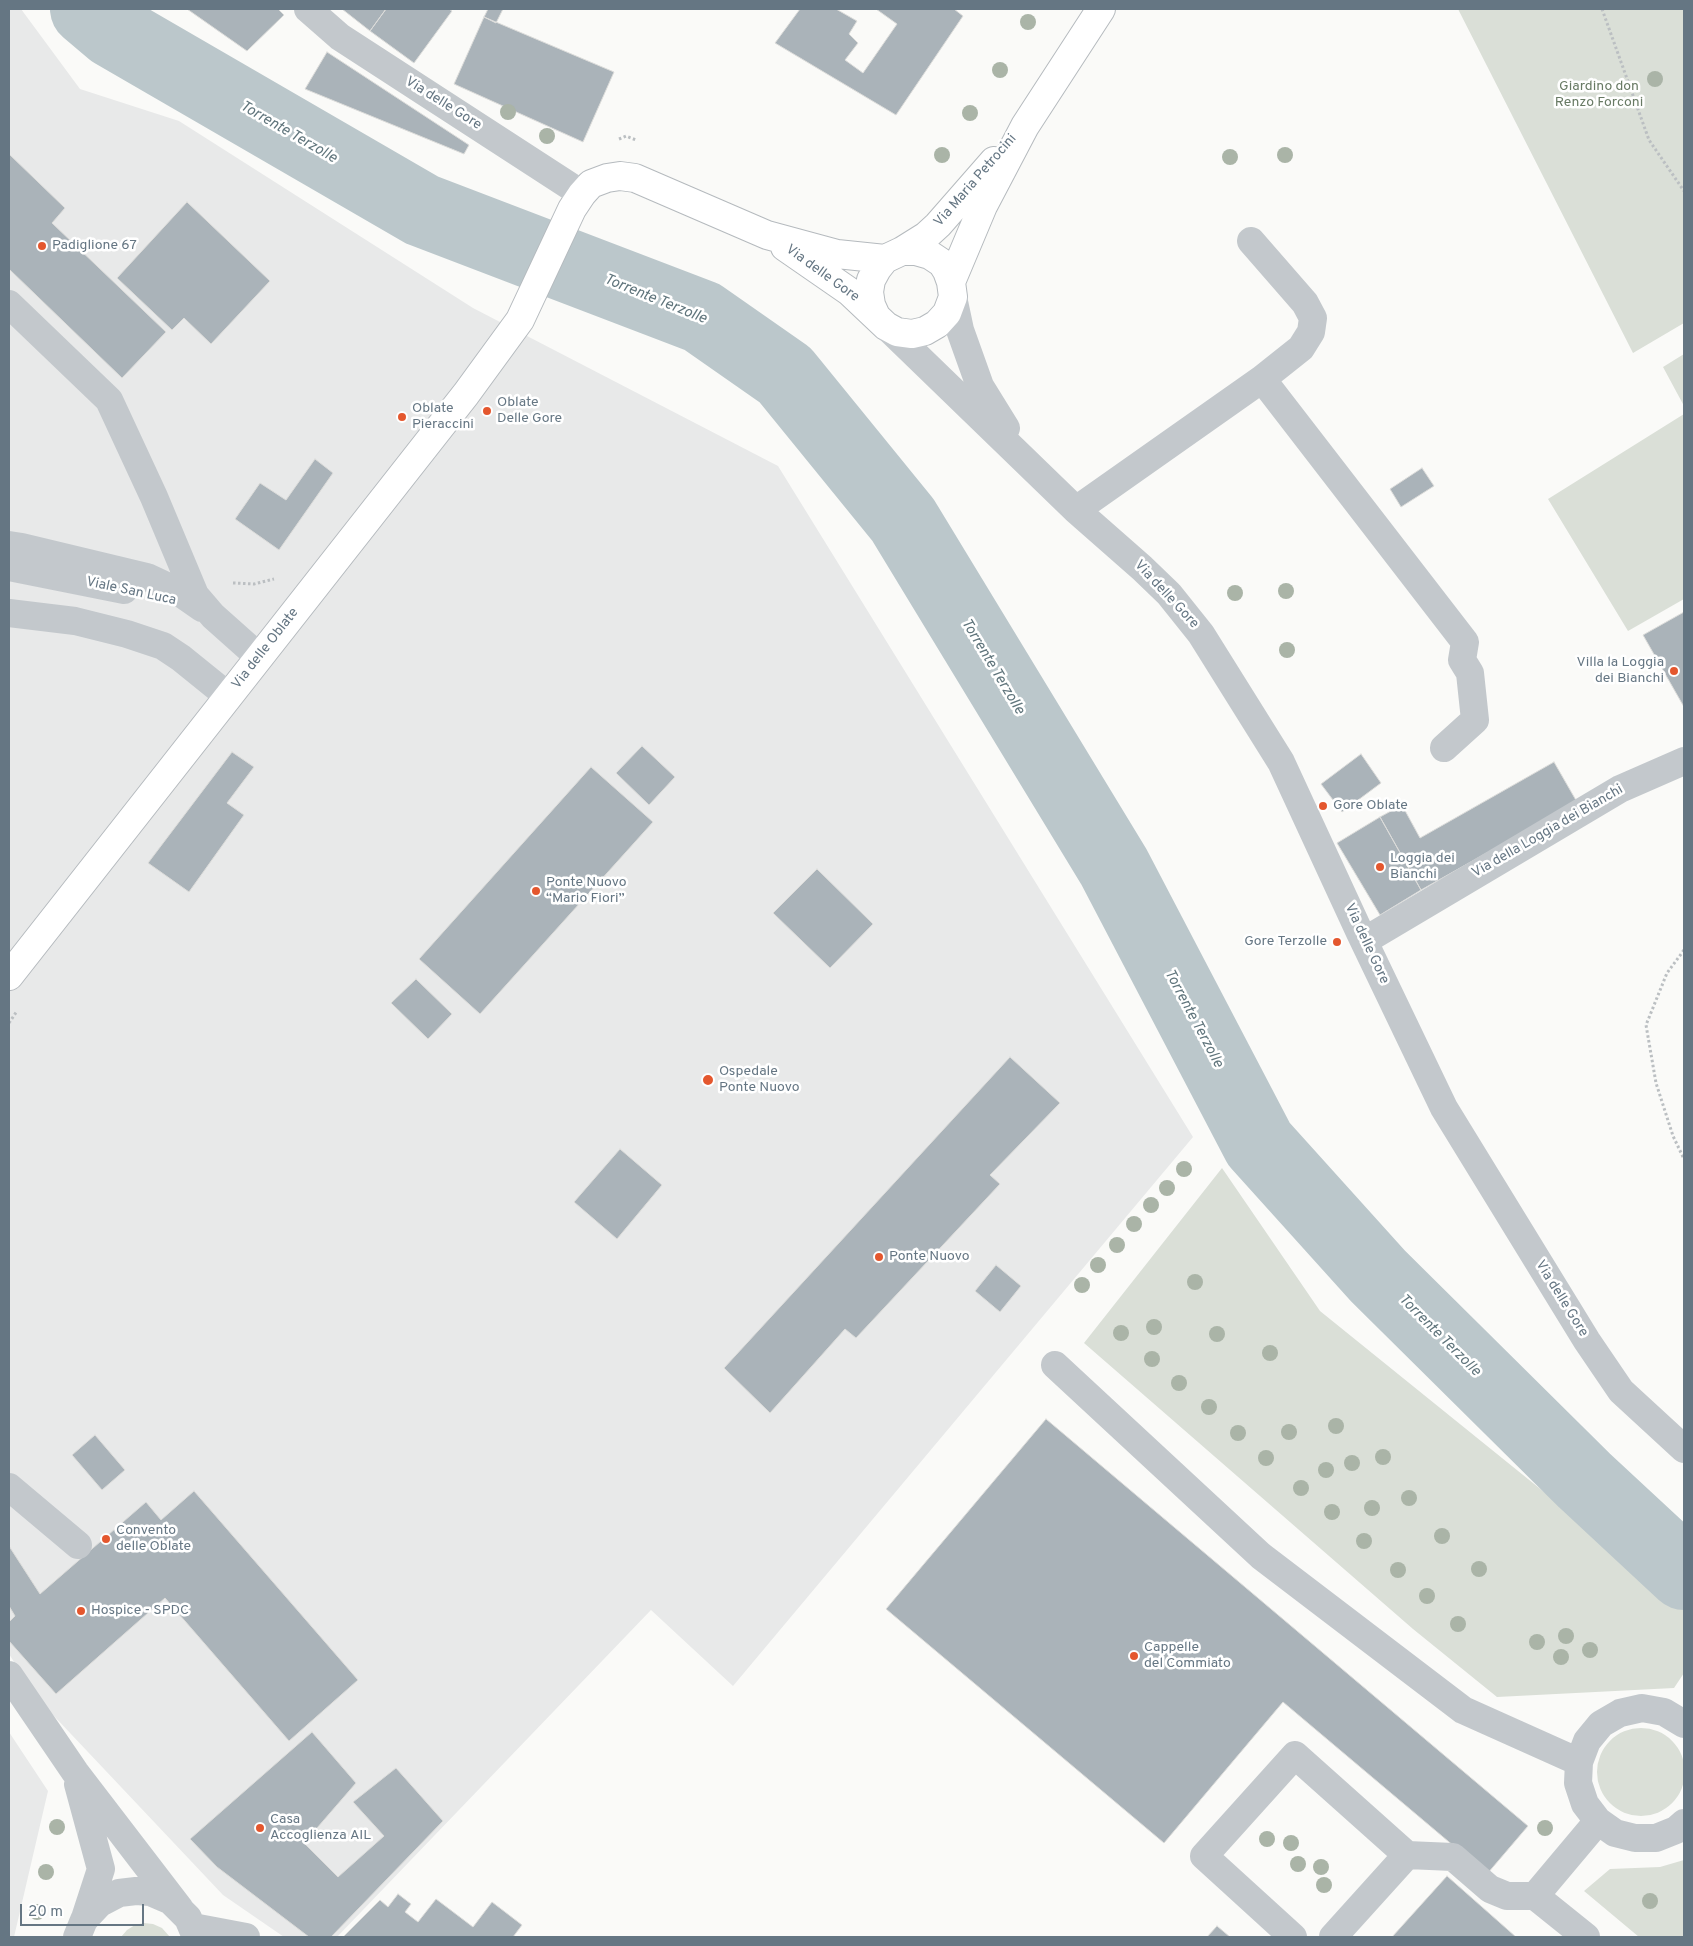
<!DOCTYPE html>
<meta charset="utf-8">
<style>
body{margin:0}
#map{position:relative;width:1693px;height:1946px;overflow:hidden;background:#fafaf8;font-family:Overpass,sans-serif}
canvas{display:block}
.frame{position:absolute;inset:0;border:10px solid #657683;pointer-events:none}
.scale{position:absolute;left:20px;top:1904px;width:124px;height:22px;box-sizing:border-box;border:2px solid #657683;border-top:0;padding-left:6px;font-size:15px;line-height:18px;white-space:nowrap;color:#657683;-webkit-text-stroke:4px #fff;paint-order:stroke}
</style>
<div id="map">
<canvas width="1693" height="1946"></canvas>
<div class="frame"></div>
<div class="scale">20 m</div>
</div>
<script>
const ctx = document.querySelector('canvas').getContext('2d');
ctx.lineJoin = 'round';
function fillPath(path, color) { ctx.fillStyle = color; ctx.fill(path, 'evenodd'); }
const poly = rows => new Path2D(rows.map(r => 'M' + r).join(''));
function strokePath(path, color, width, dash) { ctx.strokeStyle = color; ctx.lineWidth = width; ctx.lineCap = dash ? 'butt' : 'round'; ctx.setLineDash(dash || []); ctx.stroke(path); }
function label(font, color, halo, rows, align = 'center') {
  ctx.font = font + ' Overpass,sans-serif'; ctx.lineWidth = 5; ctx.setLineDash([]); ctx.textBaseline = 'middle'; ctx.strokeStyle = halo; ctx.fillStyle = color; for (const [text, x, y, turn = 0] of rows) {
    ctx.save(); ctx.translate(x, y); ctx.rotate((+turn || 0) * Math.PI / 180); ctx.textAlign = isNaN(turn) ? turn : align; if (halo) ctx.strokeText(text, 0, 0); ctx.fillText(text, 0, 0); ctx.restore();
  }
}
const built = poly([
 [9,9,21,9,80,89,179,121,473,308,778,466,1193,1137,733,1686,651,1610,337,1937,284,1937,223,1895,37,1698,9,1654],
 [9,1732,48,1791,14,1937,9,1937]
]);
const green = poly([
 [1458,9,1684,9,1684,323,1633,353],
 [1684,354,1684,406,1663,367],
 [1684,414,1684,599,1628,631,1548,499],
 [1222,1168,1320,1311,1684,1605,1684,1673,1674,1688,1497,1697,1413,1629,1084,1343],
 '1597 1772a44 44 0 1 1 88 0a44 44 0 1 1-88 0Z',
 [1684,1860,1684,1937,1639,1937,1584,1891,1610,1869,1660,1867],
 [144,1923,153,1924,162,1928,170,1937,121,1937,127,1930,135,1925]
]);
const river = poly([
 [87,9,113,31,422,210,702,317,785,375,903,520,1114,867,1259,1144,1378,1276,1584,1480,1684,1573]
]);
const building = poly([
 [187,9,278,9,284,15,247,51,187,9],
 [342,9,386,9,370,31,342,9],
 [386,9,449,9,452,11,414,63,370,31,386,9],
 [488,9,503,9,496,23,484,17,488,9],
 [800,9,836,9,857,21,849,34,858,43,845,60,863,73,897,24,876,9,954,9,963,16,896,115,775,43,800,9],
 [484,17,614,72,583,142,454,84,484,17],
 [327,52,469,145,464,154,305,89,327,52],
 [9,154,65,208,52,223,166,332,122,378,9,269,9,154],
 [187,202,270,281,211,344,184,318,172,330,117,278,187,202],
 [315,459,333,473,279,550,235,519,260,483,286,500,315,459],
 [1422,468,1434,486,1401,507,1390,489,1422,468],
 [1684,612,1684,707,1643,635,1684,612],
 [642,746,675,777,649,805,616,773,642,746],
 [232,752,254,767,227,803,244,815,189,892,148,863,232,752],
 [1361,754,1381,783,1342,812,1321,784,1361,754],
 [1554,762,1577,802,1421,890,1380,817,1402,805,1420,838,1554,762],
 [591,767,653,822,480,1014,419,959,591,767],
 [1380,817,1421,890,1380,915,1337,843,1380,817],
 [817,869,873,924,830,968,773,913,817,869],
 [416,979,452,1014,428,1039,391,1003,416,979],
 [1010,1057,1060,1103,990,1175,1000,1184,856,1338,845,1329,770,1413,724,1368,1010,1057],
 [620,1149,662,1185,617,1239,574,1202,620,1149],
 [996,1265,1021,1286,1000,1312,975,1291,996,1265],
 [1046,1419,1528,1826,1487,1874,1283,1702,1164,1843,886,1609,1046,1419],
 [95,1435,125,1470,102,1490,72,1455,95,1435],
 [194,1491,358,1680,289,1741,165,1598,56,1694,9,1641,9,1622,15,1616,9,1606,9,1546,40,1594,146,1502,161,1520,194,1491],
 [312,1732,356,1783,304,1843,338,1877,384,1836,353,1802,396,1768,443,1821,331,1937,309,1937,217,1867,190,1839,312,1732],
 [1447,1876,1516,1937,1392,1937,1447,1876],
 [398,1894,411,1904,405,1912,418,1922,436,1899,473,1927,492,1902,522,1925,513,1937,343,1937,380,1900,388,1907,398,1894],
 [1217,1926,1230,1937,1207,1937,1217,1926]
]);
const path = poly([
 [1602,9,1649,140,1684,191],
 [619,139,626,136,636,140],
 [233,583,254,584,274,579],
 [1684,950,1667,973,1646,1025,1656,1083,1673,1136,1684,1159],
 [9,1023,17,1011]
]);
const minor = poly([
 [308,9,340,37,582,194],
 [953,297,960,330,980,386,1006,428],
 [9,304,109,400,154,497,195,595,213,616,259,657],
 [886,326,1076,510,1142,568,1169,594,1201,634,1281,762,1360,933,1444,1108,1587,1341,1621,1391,1684,1449],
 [1262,379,1465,642,1462,660,1470,673,1475,720,1444,748],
 [1076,510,1262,379,1301,348,1311,332,1313,318,1305,303,1251,241],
 [9,545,22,547,147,577,179,592,202,608],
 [9,567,124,590],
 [9,613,75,621,127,634,163,646,181,658,228,696],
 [1364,941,1620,789,1684,761],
 [1055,1365,1261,1556,1463,1710,1579,1762],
 [9,1487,78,1545],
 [9,1675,75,1772,180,1909],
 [1684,1724,1664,1712,1642,1708,1620,1713,1601,1724,1587,1741,1579,1762,1578,1783,1585,1804,1598,1821,1615,1833,1635,1838,1656,1838,1676,1830,1684,1823],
 [78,1784,101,1869,85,1918],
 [193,1927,246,1937],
 [77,1937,84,1920,100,1903,119,1893,136,1891,150,1892,171,1901,188,1918,196,1937],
 [1293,1937,1204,1856,1295,1755,1407,1855,1453,1857,1490,1889,1507,1896,1535,1896],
 [1333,1937,1407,1855],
 [1586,1937,1535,1896,1598,1821]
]);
const major = poly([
 [785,247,850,292,886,326,897,332,912,334,925,331,937,324,947,313,953,297,951,282,947,271,942,263,930,255,916,251,902,251,885,259,877,269,871,280,869,292,871,305,876,316],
 [902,251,926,236,938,225,994,161],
 [951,282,983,206,1025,126,1101,9],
 [9,976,466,394,520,320,572,209,582,194,591,184,607,178,620,176,635,178,767,235,837,254,885,259]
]);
const trees = [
 [1028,22],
 [1000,70],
 [1655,79],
 [508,112],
 [970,113],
 [547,136],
 [942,155],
 [1285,155],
 [1230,157],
 [1286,591],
 [1235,593],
 [1287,650],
 [1184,1169],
 [1167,1188],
 [1151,1205],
 [1134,1224],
 [1117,1245],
 [1098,1265],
 [1195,1282],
 [1082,1285],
 [1154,1327],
 [1121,1333],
 [1217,1334],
 [1270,1353],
 [1152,1359],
 [1179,1383],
 [1209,1407],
 [1336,1426],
 [1289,1432],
 [1238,1433],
 [1383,1457],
 [1266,1458],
 [1352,1463],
 [1326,1470],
 [1301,1488],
 [1409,1498],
 [1372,1508],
 [1332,1512],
 [1442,1536],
 [1364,1541],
 [1479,1569],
 [1398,1570],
 [1427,1596],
 [1458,1624],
 [1566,1636],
 [1537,1642],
 [1590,1650],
 [1561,1657],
 [57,1827],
 [1545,1828],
 [1267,1839],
 [1291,1843],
 [1298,1864],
 [1321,1867],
 [46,1872],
 [1324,1885],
 [1650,1901],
 [37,1912]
];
const markers = [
 [42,246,5,"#e4572e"],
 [487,411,5,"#e4572e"],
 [402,417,5,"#e4572e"],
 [1674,671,5,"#e4572e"],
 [1323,806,5,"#e4572e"],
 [1380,867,5,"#e4572e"],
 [536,891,5,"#e4572e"],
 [1337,942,5,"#e4572e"],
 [708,1080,6,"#e4572e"],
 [879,1257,5,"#e4572e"],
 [106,1539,5,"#e4572e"],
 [81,1611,5,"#e4572e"],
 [1134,1656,5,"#e4572e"],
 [260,1828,5,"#e4572e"]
];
const parkNames = [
 ["Giardino don",1599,87],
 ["Renzo Forconi",1599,103]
];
const streetNames = [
 ["Via delle Gore",443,104,32],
 ["Via Maria Petrocini",976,181,-49],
 ["Via delle Gore",822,274,36],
 ["Viale San Luca",131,592,12],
 ["Via delle Gore",1166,595,47],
 ["Via delle Oblate",266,649,-52],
 ["Via della Loggia dei Bianchi",1548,832,-30],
 ["Via delle Gore",1366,944,65],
 ["Via delle Gore",1561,1299,58]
];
const poiNames = [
 ["Padiglione 67",52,246],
 ["Oblate",497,403],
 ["Delle Gore",497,419],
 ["Oblate",412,409],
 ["Pieraccini",412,425],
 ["Villa la Loggia",1664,663,"right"],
 ["dei Bianchi",1664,679,"right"],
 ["Gore Oblate",1333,806],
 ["Loggia dei",1390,859],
 ["Bianchi",1390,875],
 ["Ponte Nuovo",546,883],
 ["“Mario Fiori”",546,899],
 ["Gore Terzolle",1327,942,"right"],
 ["Ospedale",719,1072],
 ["Ponte Nuovo",719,1088],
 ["Ponte Nuovo",889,1257],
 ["Convento",116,1531],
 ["delle Oblate",116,1547],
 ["Hospice - SPDC",91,1611],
 ["Cappelle",1144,1648],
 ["del Commiato",1144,1664],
 ["Casa",270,1820],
 ["Accoglienza AIL",270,1836]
];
const waterNames = [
 ["Torrente Terzolle",288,133,30],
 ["Torrente Terzolle",655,300,22],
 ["Torrente Terzolle",992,667,59],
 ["Torrente Terzolle",1193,1019,62],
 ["Torrente Terzolle",1439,1336,45]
];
fillPath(built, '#e8e9e9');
fillPath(green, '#dadfd7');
strokePath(river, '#bbc7cb', 74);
fillPath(building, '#aab3b9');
strokePath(building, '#dcdcda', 1);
strokePath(major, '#b5babe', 30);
strokePath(path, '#bbbfc2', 3, [2.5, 2.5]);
strokePath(minor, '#c3c8cc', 28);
strokePath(major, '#fff', 28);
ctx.fillStyle = '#aab4a7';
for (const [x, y] of trees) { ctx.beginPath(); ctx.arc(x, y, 8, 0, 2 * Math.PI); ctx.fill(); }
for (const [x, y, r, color] of markers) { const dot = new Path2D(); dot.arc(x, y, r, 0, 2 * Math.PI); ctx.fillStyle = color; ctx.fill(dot); strokePath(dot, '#fff', 2); }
label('14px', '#687a64', '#fff', parkNames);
label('14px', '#657683', '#fff', streetNames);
label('14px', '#657683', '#fff', poiNames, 'left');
label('italic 15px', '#60757c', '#fff', waterNames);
</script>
